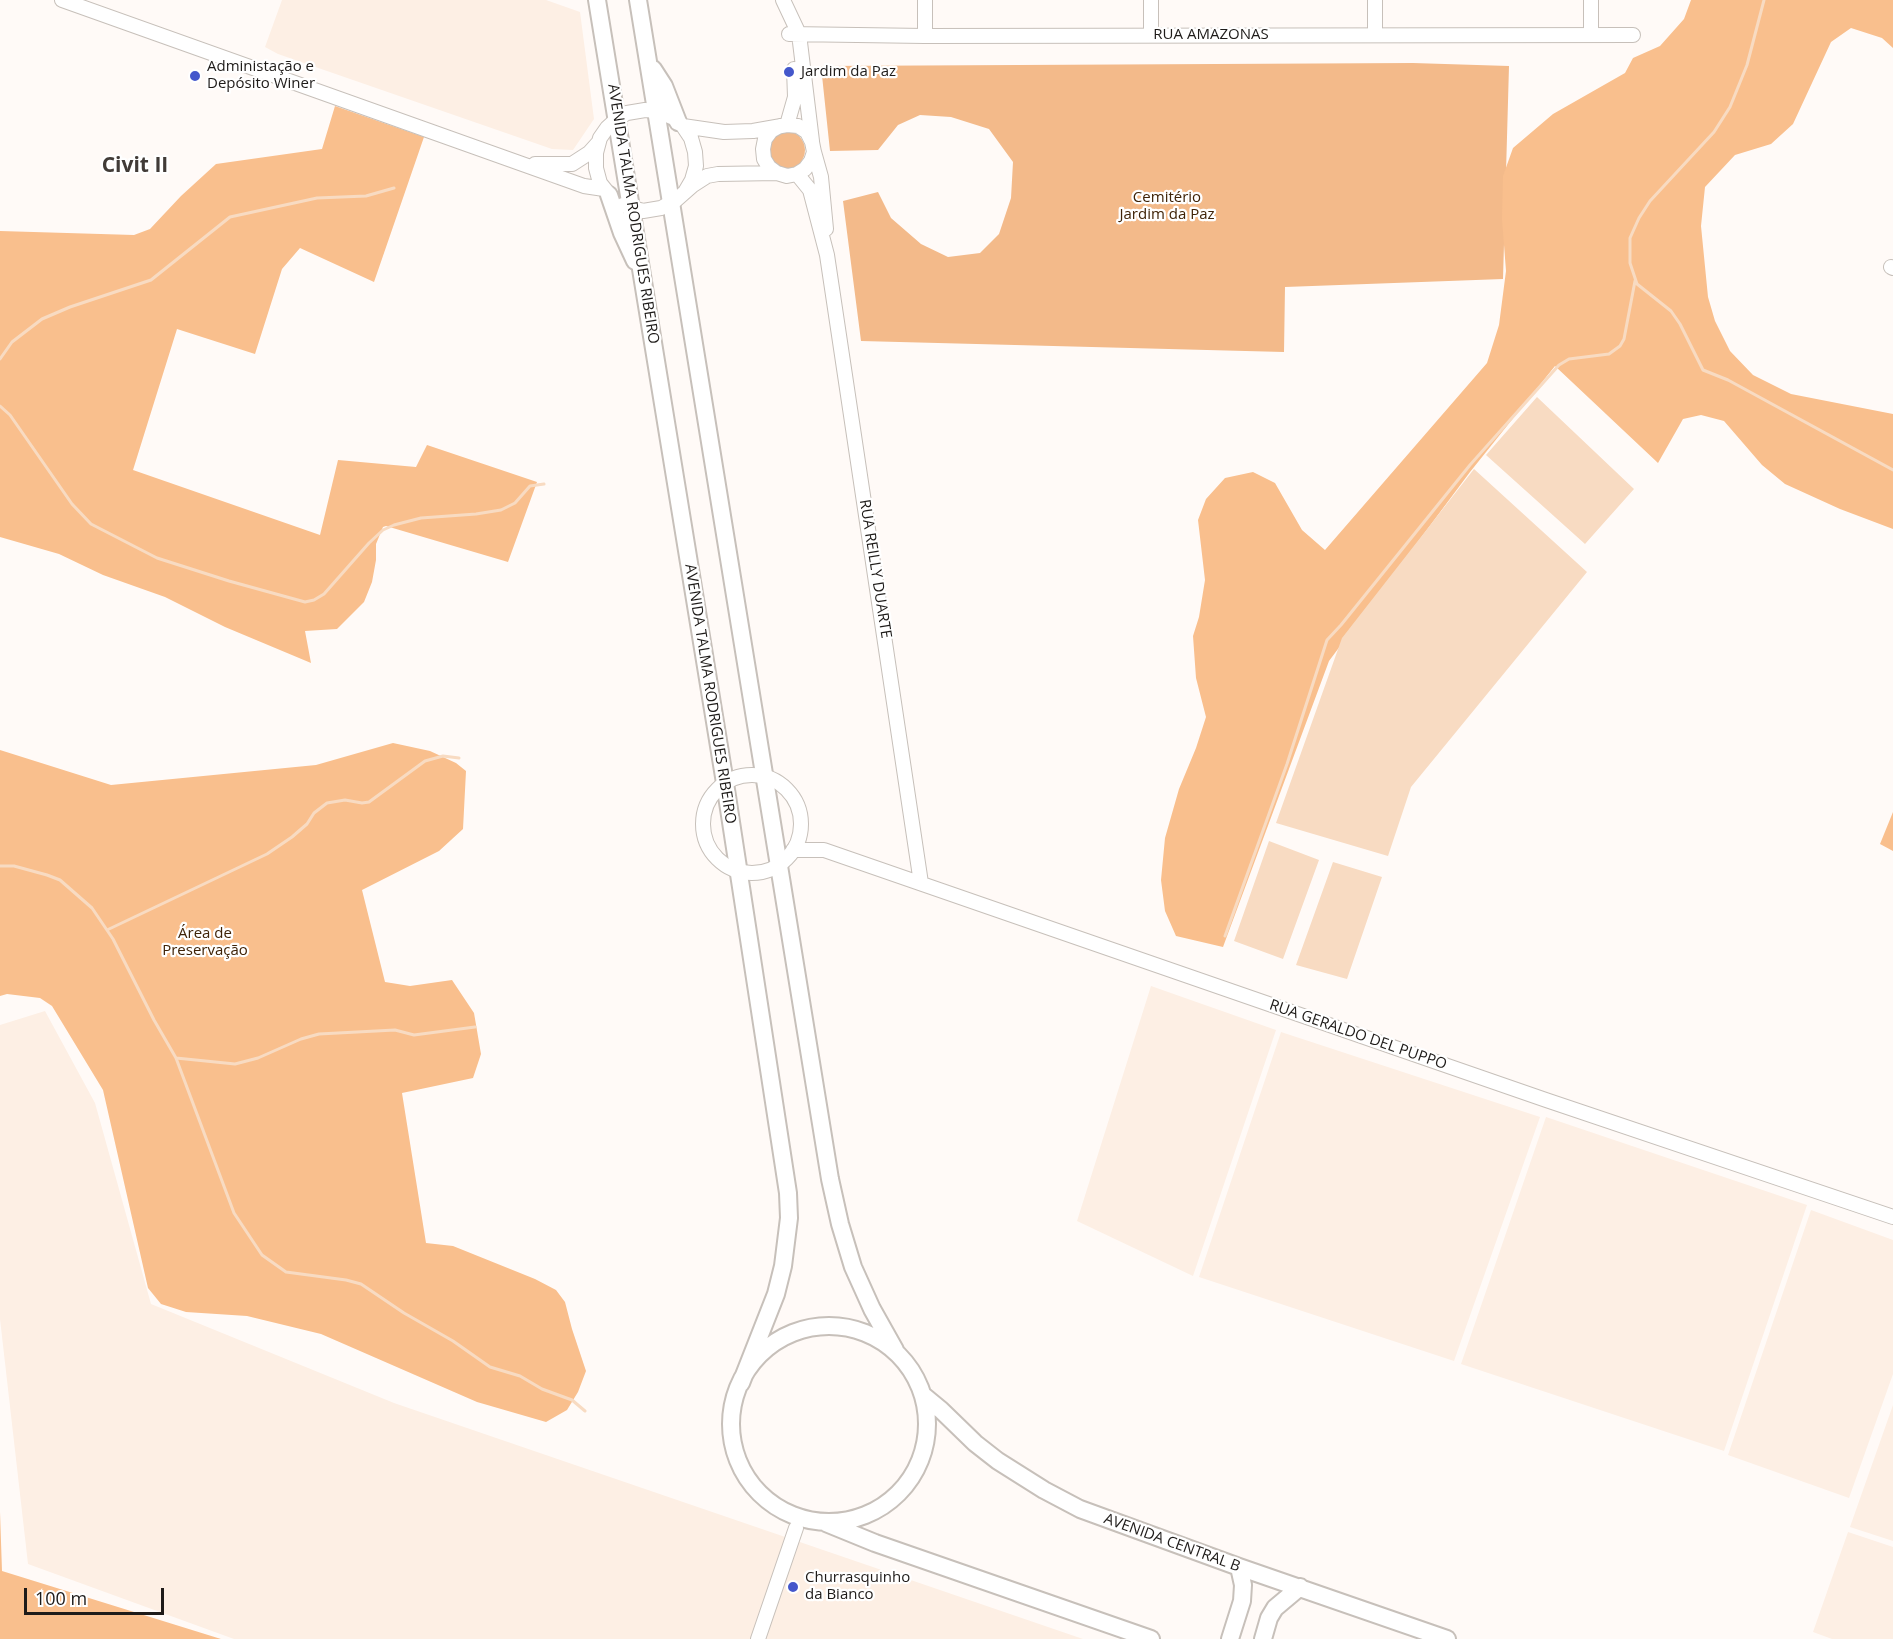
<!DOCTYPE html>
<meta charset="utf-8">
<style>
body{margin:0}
#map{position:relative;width:1893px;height:1639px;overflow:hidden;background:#fffaf7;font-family:"Open Sans",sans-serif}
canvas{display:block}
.scale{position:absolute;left:24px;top:1588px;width:140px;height:27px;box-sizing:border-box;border:3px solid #1e1b19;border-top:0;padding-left:8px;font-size:18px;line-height:21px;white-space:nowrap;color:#1e1b19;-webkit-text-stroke:4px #fff;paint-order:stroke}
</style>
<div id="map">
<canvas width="1893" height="1639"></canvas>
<div class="scale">100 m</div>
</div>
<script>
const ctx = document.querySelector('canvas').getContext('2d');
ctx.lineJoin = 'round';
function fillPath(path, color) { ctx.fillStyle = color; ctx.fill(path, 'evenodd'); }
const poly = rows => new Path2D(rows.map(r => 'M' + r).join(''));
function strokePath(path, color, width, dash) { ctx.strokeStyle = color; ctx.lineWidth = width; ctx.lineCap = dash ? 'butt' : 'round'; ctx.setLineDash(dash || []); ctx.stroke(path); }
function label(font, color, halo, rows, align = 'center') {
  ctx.font = font + ' "Open Sans",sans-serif'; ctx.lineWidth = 4.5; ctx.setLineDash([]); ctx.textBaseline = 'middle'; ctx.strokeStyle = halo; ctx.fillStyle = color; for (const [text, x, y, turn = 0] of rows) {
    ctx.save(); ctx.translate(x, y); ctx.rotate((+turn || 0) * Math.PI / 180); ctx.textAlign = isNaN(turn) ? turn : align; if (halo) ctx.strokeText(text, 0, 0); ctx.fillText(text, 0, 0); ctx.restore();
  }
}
const built = poly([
 [282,0,546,0,580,12,594,119,573,150,552,149,278,54,265,47],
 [1151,986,1276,1030,1193,1276,1077,1221],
 [45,1011,95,1103,151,1304,394,1403,1083,1639,234,1639,28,1564,0,1319,0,1025],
 [1281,1032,1540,1117,1454,1361,1199,1277],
 [1546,1117,1807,1205,1724,1451,1461,1364],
 [1811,1210,1893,1240,1893,1374,1849,1498,1728,1455],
 [1893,1405,1893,1541,1850,1527],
 [1848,1532,1893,1547,1893,1639,1832,1639,1813,1632]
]);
const green = poly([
 [1413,63,1509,66,1503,279,1285,287,1284,352,861,341,843,201,878,192,891,218,921,244,948,257,980,253,999,234,1011,198,1013,162,989,129,951,117,920,115,898,125,878,150,830,151,821,66],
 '767 150a19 19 0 1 1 38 0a19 19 0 1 1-38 0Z'
]);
const forest = poly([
 [1691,0,1893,0,1893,48,1882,38,1851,28,1831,42,1793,124,1771,144,1735,155,1705,187,1701,226,1708,297,1715,321,1730,351,1753,375,1791,394,1893,414,1893,529,1840,509,1785,484,1762,465,1724,421,1701,415,1683,419,1658,463,1555,366,1470,472,1329,661,1223,947,1176,936,1165,911,1161,880,1165,838,1179,789,1196,748,1206,717,1196,678,1193,636,1199,617,1205,580,1198,520,1206,499,1225,478,1253,472,1275,483,1302,530,1325,550,1487,363,1499,325,1506,271,1502,219,1503,176,1513,148,1553,114,1625,73,1633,58,1660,46,1684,19],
 [335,106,424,137,374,282,300,248,282,269,255,354,177,329,133,470,320,535,338,460,416,467,427,445,537,482,508,562,386,526,383,527,376,544,376,560,372,582,364,602,337,629,305,631,311,663,225,627,165,597,103,575,59,554,0,537,0,231,134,235,150,229,181,196,216,164,322,149],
 [393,743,430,751,456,763,466,771,463,829,439,851,362,890,385,982,410,986,452,980,474,1013,481,1054,473,1078,402,1093,426,1243,453,1246,535,1279,556,1290,565,1302,572,1329,586,1371,578,1392,567,1410,546,1422,477,1402,321,1334,247,1316,186,1312,161,1304,148,1288,103,1090,52,1006,40,998,7,994,0,996,0,750,111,785,316,765],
 [1893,812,1893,851,1880,844],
 [0,1512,2,1571,221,1639,0,1639]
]);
const water = poly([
 [1537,397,1634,489,1585,544,1486,455],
 [1474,469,1587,572,1411,787,1388,856,1276,823,1342,638],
 [1269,841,1319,860,1283,959,1234,941],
 [1333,862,1382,877,1347,979,1296,965]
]);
const stream = poly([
 [1764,0,1747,65,1730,107,1714,132,1650,201,1639,218,1630,238,1630,263,1637,284,1671,311,1680,324,1703,370,1728,380,1893,470],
 [0,359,12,342,42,319,70,307,151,280,230,217,317,198,366,196,394,188],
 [0,406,10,415,72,504,91,524,157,558,229,581,305,602,314,600,324,594,369,543,383,530,394,525,421,518,476,514,501,510,515,503,530,486,544,484],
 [0,866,14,866,47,875,60,880,92,908,113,939,154,1020,176,1058,234,1213,262,1255,286,1272,346,1280,361,1284,404,1313,453,1341,490,1367,520,1376,542,1389,572,1400,585,1411],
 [107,930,267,854,292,837,307,824,314,813,327,803,345,800,362,803,369,802,425,761,443,756,459,758],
 [1225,936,1287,764,1327,640,1341,625,1470,465,1559,365,1569,359,1609,354,1620,346,1624,339,1635,281],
 [176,1058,235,1064,258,1058,301,1039,319,1034,395,1030,414,1035,475,1027]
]);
const minor = poly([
 [62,0,584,186,604,189],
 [783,0,799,34,812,141],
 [1375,0,1375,35],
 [789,34,925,36,1633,35],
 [1151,35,1151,0],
 [1591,35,1591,0],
 [925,36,925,0],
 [787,125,795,97,794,69],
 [683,126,724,132,753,131,787,125,798,126,807,132,812,142,814,152,811,161,805,169,797,174,787,176,777,173,769,167,764,159,763,149,765,139,771,131,780,126],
 [814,152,821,177,826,229],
 [535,164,572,164,589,153,598,143],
 [797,174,810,190,827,255,921,883],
 [608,193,600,183,596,168,596,153,600,138,607,128,617,119,627,113,645,110,657,111,674,118,683,126,691,138,695,152,696,166,692,180,685,192],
 [623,205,643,211,661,208,676,200,693,185,707,176,718,174,777,173],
 [1891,267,1893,268],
 '703 824a49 49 0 1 1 98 0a49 49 0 1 1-98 0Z',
 [793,850,824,850,1546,1100,1893,1217],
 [758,1639,796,1528]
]);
const major = poly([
 [597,0,725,783,788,1193,789,1218,783,1266,776,1294,741,1383],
 [638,0,830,1179,840,1224,853,1267,872,1309,895,1350],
 [653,69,664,86,678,122],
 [609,195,622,233,635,261],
 '731 1424a98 98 0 1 1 196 0a98 98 0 1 1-196 0Z',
 [924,1396,941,1410,975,1443,998,1461,1044,1490,1080,1509,1239,1567,1447,1639],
 [826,1523,875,1543,1151,1639],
 [1230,1639,1242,1601,1243,1585,1239,1567],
 [1263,1639,1269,1618,1275,1608,1300,1587]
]);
const markers = [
 [789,72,6,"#4457cb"],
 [195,76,6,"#4457cb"],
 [793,1587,6,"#4457cb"]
];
const streetNames = [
 ["RUA AMAZONAS",1211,35],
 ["AVENIDA TALMA RODRIGUES RIBEIRO",633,214,81],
 ["RUA REILLY DUARTE",875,569,81],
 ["AVENIDA TALMA RODRIGUES RIBEIRO",710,694,81],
 ["RUA GERALDO DEL PUPPO",1358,1035,19],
 ["AVENIDA CENTRAL B",1172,1543,20]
];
const poiNames = [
 ["Administação e",207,67],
 ["Depósito Winer",207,84],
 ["Jardim da Paz",801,72],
 ["Churrasquinho",805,1578],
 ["da Bianco",805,1595]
];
const parkNames = [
 ["Cemitério",1167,198],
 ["Jardim da Paz",1167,215],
 ["Área de",205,934],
 ["Preservação",205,951]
];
const districtNames = [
 ["Civit II",135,166]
];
fillPath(built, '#fdefe4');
fillPath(green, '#f3ba8a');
fillPath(forest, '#f9bf8d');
fillPath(water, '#f8dbc2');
strokePath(stream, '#f8dbc2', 3);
strokePath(minor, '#c7c0ba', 16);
strokePath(major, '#c7c0ba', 20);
strokePath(minor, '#fff', 14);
strokePath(major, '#fff', 16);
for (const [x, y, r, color] of markers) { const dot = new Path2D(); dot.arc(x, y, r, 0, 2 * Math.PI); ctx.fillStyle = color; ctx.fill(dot); strokePath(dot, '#fff', 2); }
label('15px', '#1e1b19', '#fff', streetNames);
label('15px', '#1e1b19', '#fff', poiNames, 'left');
label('15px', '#3f2307', '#fff', parkNames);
label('bold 21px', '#413b37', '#fff', districtNames);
</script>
